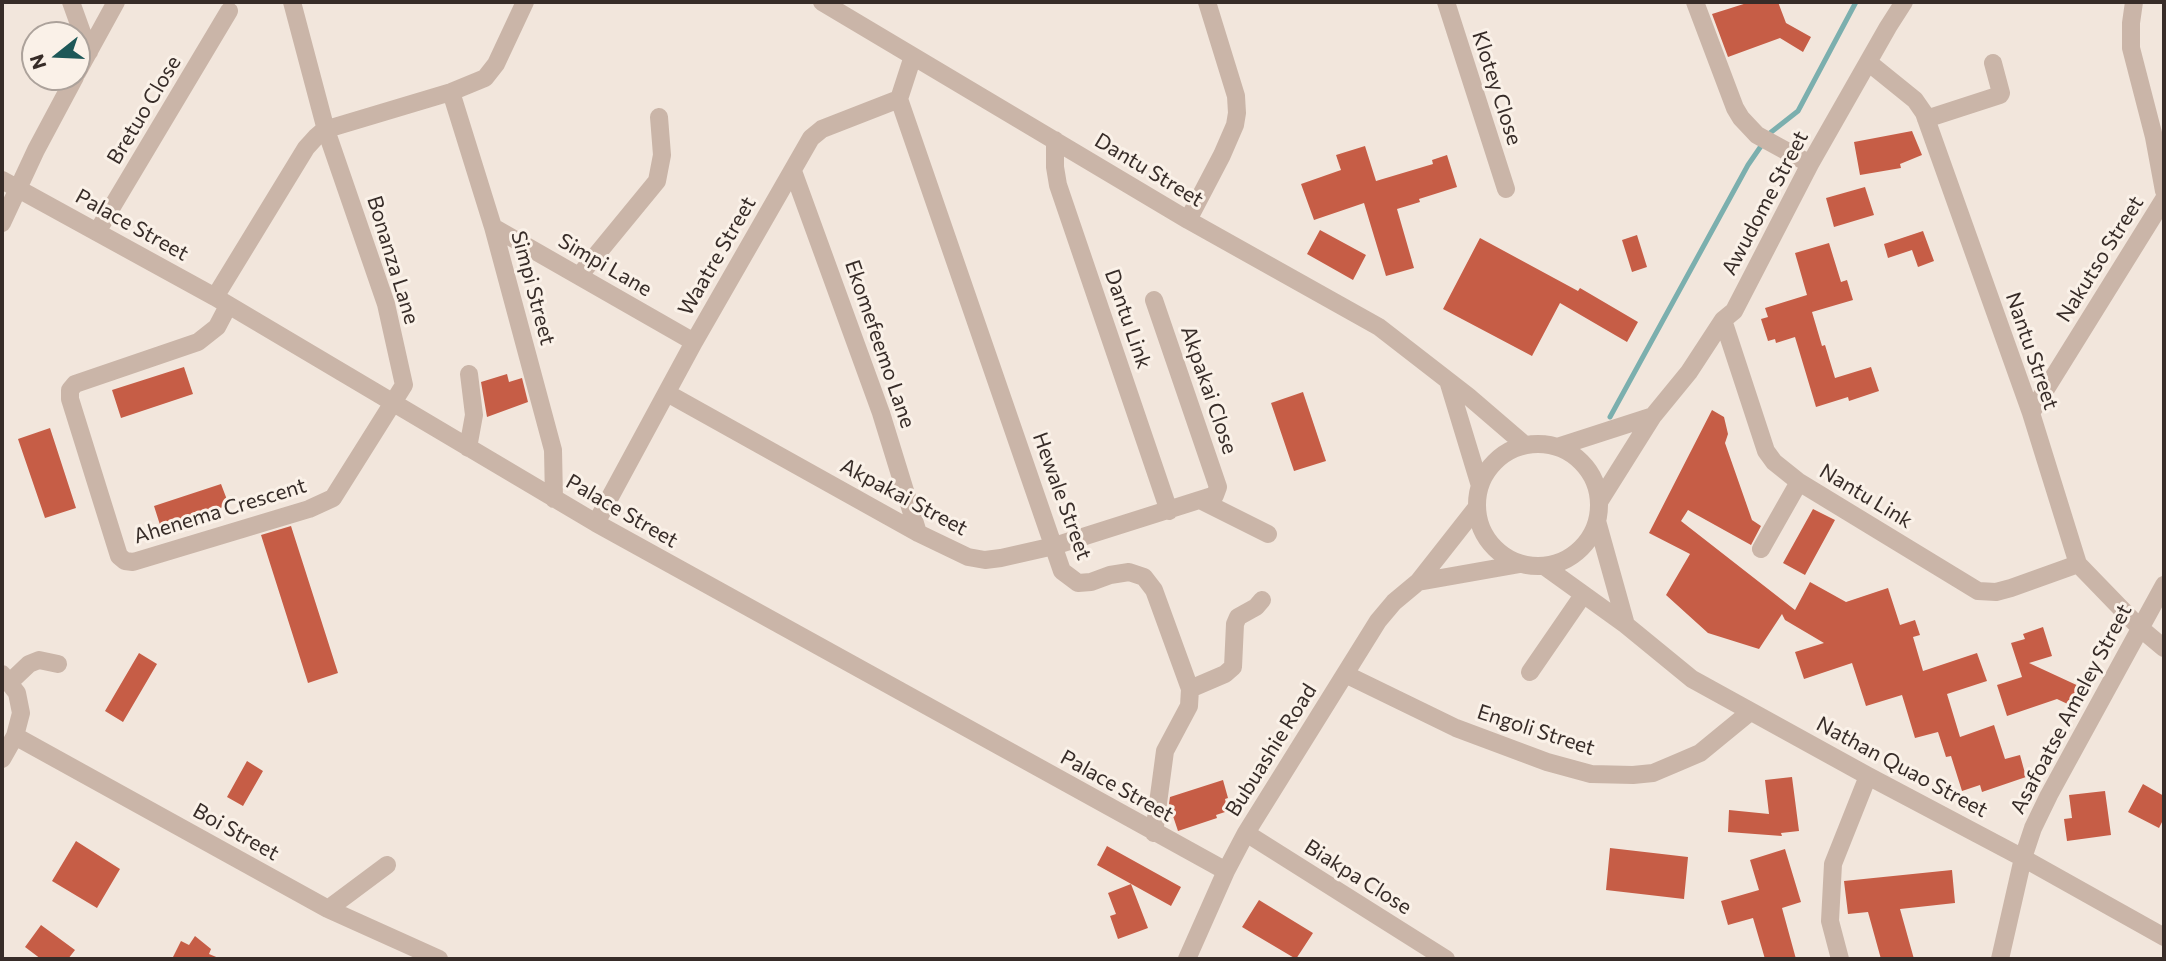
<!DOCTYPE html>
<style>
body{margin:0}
#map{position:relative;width:2166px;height:961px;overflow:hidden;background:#f2e6dc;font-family:Commissioner,sans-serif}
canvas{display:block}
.frame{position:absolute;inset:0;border:4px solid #372c28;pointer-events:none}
.north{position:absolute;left:21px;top:21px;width:70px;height:70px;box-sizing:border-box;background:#faf1e8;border:2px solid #aca29b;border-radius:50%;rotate:252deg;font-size:19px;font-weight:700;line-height:28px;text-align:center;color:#372c28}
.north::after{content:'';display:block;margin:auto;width:24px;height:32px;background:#1d5858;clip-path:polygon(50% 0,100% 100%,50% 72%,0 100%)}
</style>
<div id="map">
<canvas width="2166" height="961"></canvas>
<div class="frame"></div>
<div class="north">N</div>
</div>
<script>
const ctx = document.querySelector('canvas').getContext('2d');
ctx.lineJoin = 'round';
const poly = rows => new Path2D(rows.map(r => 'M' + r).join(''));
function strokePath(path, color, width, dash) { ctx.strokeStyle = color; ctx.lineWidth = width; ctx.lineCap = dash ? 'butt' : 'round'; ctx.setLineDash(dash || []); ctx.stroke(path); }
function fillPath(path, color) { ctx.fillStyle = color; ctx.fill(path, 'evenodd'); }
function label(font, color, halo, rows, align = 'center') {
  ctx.font = font + ' Commissioner,sans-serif'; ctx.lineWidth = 6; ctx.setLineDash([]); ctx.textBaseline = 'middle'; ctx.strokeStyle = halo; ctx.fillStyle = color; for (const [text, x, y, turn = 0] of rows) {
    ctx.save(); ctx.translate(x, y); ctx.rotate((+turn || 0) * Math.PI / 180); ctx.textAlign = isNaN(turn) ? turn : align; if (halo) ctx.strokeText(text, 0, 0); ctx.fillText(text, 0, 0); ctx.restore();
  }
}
const stream = poly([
 [1610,417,1748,165,1770,133,1798,111,1856,2]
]);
const building = poly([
 [1750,2,1778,2,1786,23,1811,37,1803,52,1780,38,1728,57,1712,14],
 [1912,131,1922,155,1900,164,1901,168,1860,175,1854,142],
 [1365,146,1376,181,1433,164,1432,160,1447,155,1457,187,1419,199,1420,202,1397,209,1414,268,1386,276,1364,203,1314,220,1301,184,1341,170,1336,155],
 [1865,187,1874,215,1834,227,1826,198],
 [1320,230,1366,255,1353,280,1307,254],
 [1923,231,1934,261,1918,267,1912,250,1888,258,1884,244],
 [1637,235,1647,267,1632,272,1622,240],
 [1480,238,1578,291,1580,288,1638,322,1627,342,1560,303,1532,356,1443,309],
 [1829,243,1841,282,1847,280,1853,300,1812,312,1822,346,1825,345,1835,378,1871,367,1879,391,1849,401,1848,397,1816,407,1795,337,1776,343,1775,339,1768,341,1761,319,1768,317,1765,308,1807,295,1795,253],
 [184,367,193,394,121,418,112,390],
 [507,374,509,382,522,378,528,402,487,417,481,382],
 [1303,392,1326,461,1294,471,1271,403],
 [1712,410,1724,417,1728,434,1725,443,1752,520,1761,526,1751,545,1688,510,1681,521,1795,610,1810,582,1846,602,1888,588,1900,625,1915,620,1920,635,1913,637,1923,671,1977,653,1987,681,1947,694,1960,737,1994,725,2005,759,2020,755,2026,777,1982,792,1980,785,1962,791,1951,756,1946,757,1938,732,1915,738,1902,695,1866,706,1852,663,1804,679,1795,652,1824,643,1785,620,1782,614,1759,649,1708,633,1666,595,1690,554,1649,533],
 [50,428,76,508,45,518,18,439],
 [221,484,229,505,161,528,154,506],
 [1813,509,1835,520,1805,575,1783,563],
 [291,526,338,673,308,683,261,535],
 [2043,627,2052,656,2029,663,2083,688,2074,707,2057,699,2007,716,1997,685,2022,677,2011,643,2025,639,2023,634],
 [139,653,157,664,123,722,105,711],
 [247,761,263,771,243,806,227,797],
 [1792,777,1799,831,1781,833,1782,836,1728,832,1729,810,1769,814,1765,780],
 [1223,780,1228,798,1225,799,1228,811,1216,815,1217,818,1178,831,1169,804,1170,797],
 [2143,784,2164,796,2164,818,2159,828,2128,812],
 [2105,791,2111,835,2067,841,2064,819,2072,818,2069,795],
 [76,841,120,869,97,908,52,881],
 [1107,846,1181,887,1171,906,1097,865],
 [1610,848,1688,857,1684,899,1606,890],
 [1785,849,1801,902,1782,908,1796,959,1765,959,1753,918,1728,925,1721,901,1759,890,1750,860],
 [1952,870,1955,903,1900,909,1914,959,1881,959,1868,912,1848,914,1844,881],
 [1131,884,1148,928,1118,939,1110,916,1116,914,1108,893],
 [1259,900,1313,933,1296,959,1242,927],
 [41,925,75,950,68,959,41,959,25,947],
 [195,936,211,949,209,954,221,959,172,959,181,941,189,945]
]);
const minor = poly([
 [71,2,89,52],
 [822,2,1188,220,1379,327,1468,396,1525,445],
 [1446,2,1506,189],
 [1695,2,1735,108,1741,118,1757,135,1810,164],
 [2134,2,2131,23,2131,48,2154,137,2164,191],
 [1868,62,1915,100,1924,113,2031,413,2078,564,2140,628,2164,648],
 [77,73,116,2],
 [451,92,493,227,553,450,554,499],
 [899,99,1062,571,1078,583,1091,582,1110,575,1129,572,1144,577,1154,590,1190,689,1189,706,1165,751,1154,833],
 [1926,119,2000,95,2001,93,1993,63],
 [1055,140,1055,167,1058,185,1169,511],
 [793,171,881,413,918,533],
 [2,180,215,297,596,523,1226,871],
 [1188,220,1222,155,1235,125,1237,113,1236,96,1207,2],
 [2,223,36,150,75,77],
 [493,227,694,342],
 [97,232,229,11],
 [579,276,657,181,662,155,659,117],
 [215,297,306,148,316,137,324,130,451,92,485,78,496,64,525,2],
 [228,306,217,327,198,342,75,384,70,390,70,399,119,556,125,561,133,562,309,509,333,498,404,385,386,304,326,130,292,2],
 [1723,320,1766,451,1774,462,1799,482,1978,591,1996,592,2011,588,2078,564],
 [1449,384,1480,486],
 [667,393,918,533,968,557,985,560,1001,558,1054,546,1215,495,1218,487,1154,300],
 [2031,413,2164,199],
 '1477 505a61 61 0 1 1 122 0a61 61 0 1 1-122 0Z',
 [1557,447,1653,416],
 [468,448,474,415,469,374],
 [1202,501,1268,534],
 [1599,502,1653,416,1689,372,1723,320,1734,311,1810,164,1888,27,1904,2],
 [1597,521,1626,625],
 [596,523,694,342,811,138,822,129,899,99,913,56],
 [1761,549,1799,482],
 [1544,566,1626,625,1692,679,1868,776,2023,858,2164,937],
 [1418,582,1520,564],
 [1530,672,1583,595],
 [2,674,17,693,21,713,15,736,2,759],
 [1345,674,1456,728,1547,762,1591,774,1633,775,1653,773,1679,762,1700,753,1750,712],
 [10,682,29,664,39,660,58,664],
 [1190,689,1225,674,1233,667,1235,624,1238,617,1256,607,1262,600],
 [15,736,328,909,439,959],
 [1246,833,1446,959],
 [328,909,387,865],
 [1187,959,1226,871,1246,833,1378,621,1394,602,1418,582,1477,507],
 [1840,959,1830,921,1833,864,1868,776],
 [2000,959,2023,858,2033,828,2049,795,2164,585]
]);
const streetNames = [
 ["Klotey Close",1497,88,72],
 ["Bretuo Close",144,110,-59],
 ["Dantu Street",1149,170,31],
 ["Awudome Street",1765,203,-62],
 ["Palace Street",132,225,29],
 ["Waatre Street",717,256,-60],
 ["Nakutso Street",2100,259,-58],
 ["Bonanza Lane",393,260,73],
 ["Simpi Lane",605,265,30],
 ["Simpi Street",533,288,75],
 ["Dantu Link",1128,319,71],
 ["Ekomefeemo Lane",880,344,71],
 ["Nantu Street",2032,351,71],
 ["Akpakai Close",1209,390,71],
 ["Hewale Street",1062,496,70],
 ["Nantu Link",1866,496,31],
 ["Akpakai Street",904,497,28],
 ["Ahenema Crescent",220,511,-17],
 ["Palace Street",622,511,30],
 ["Asafoatse Ameley Street",2071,709,-62],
 ["Engoli Street",1536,730,18],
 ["Bubuashie Road",1271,750,-58],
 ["Nathan Quao Street",1902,767,28],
 ["Palace Street",1117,786,29],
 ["Boi Street",236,832,29],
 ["Biakpa Close",1358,877,32]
];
strokePath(stream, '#7bafae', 5);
fillPath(building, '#c65d46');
strokePath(minor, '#cab5a8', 18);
label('21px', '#372c28', '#faf1e8', streetNames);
</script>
